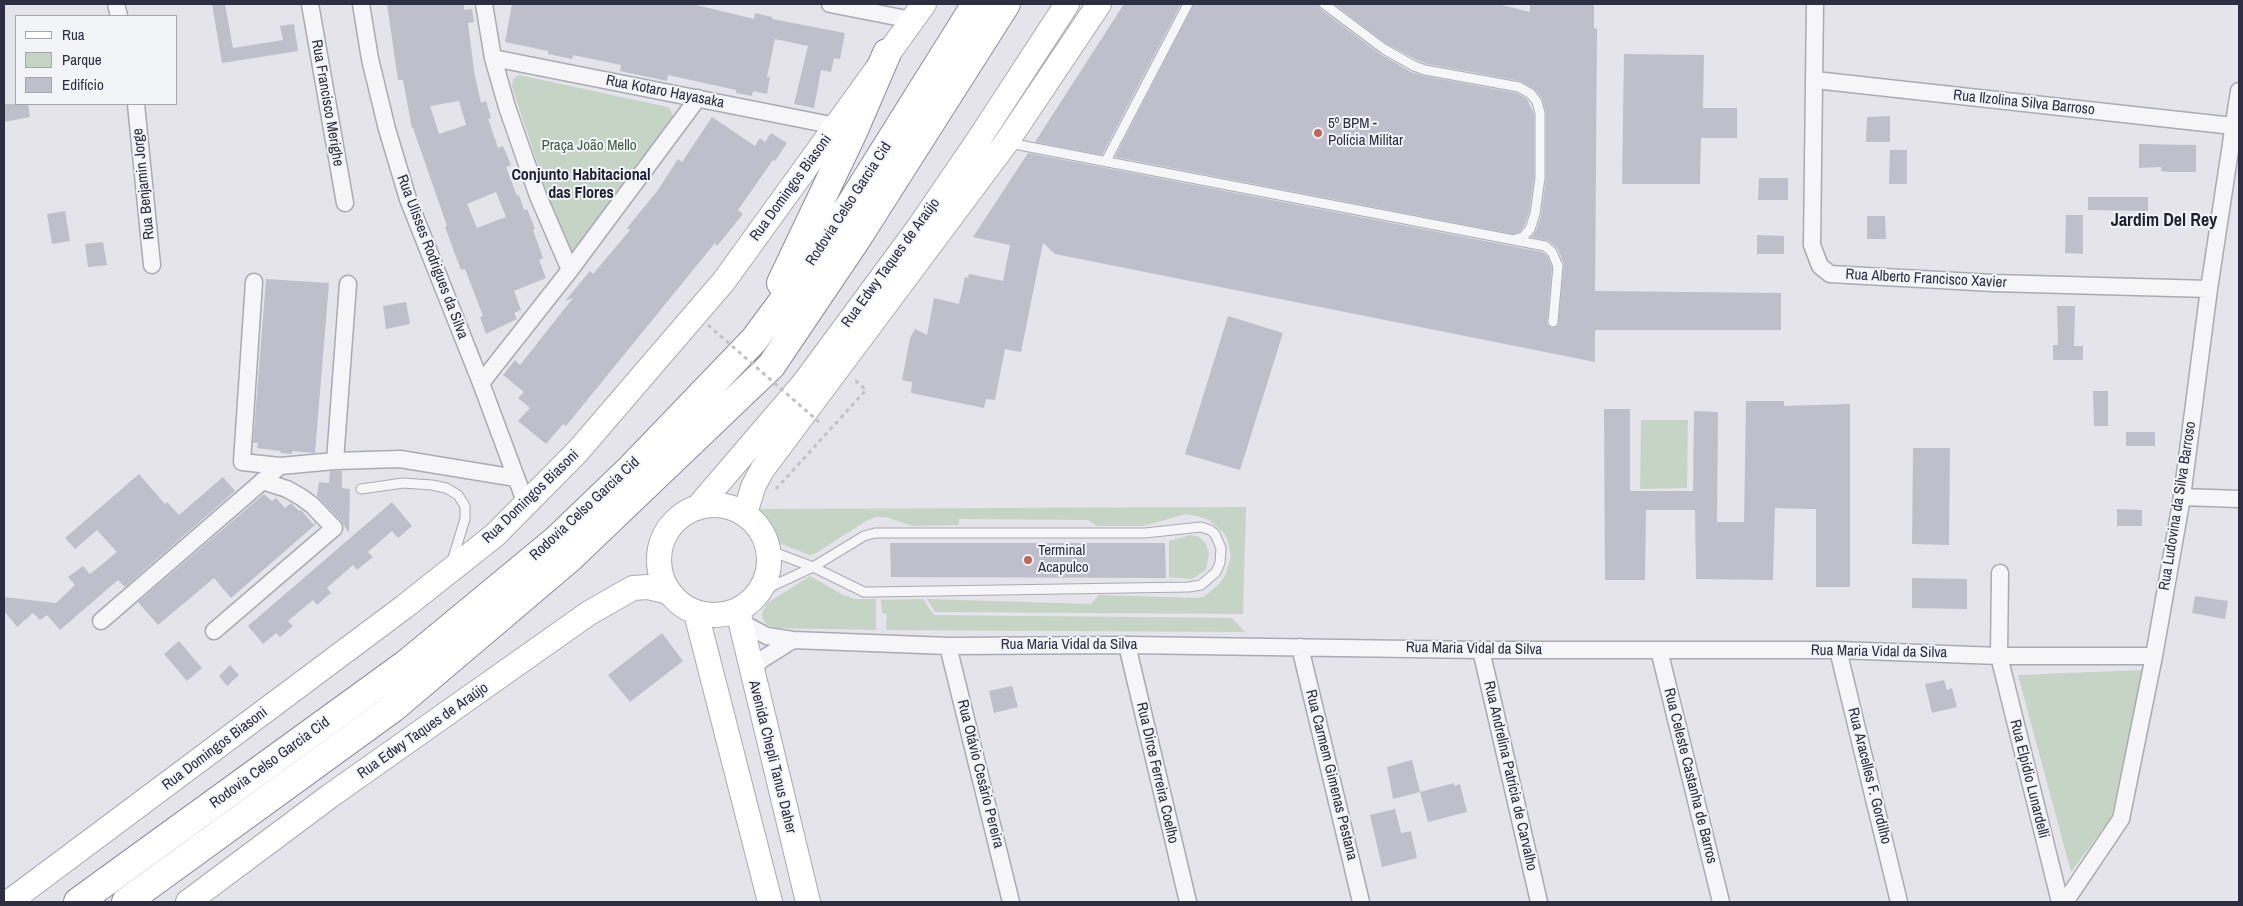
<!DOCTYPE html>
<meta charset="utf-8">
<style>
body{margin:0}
#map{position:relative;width:2243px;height:906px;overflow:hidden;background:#e4e4ea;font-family:"Archivo Narrow",sans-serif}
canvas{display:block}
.frame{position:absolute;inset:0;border:5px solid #2d2e41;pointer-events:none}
.legend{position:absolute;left:15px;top:15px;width:162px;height:90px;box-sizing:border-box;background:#f3f4f8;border:1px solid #a4a5af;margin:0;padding:6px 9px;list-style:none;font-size:15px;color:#2d2e41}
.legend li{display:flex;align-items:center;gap:10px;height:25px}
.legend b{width:25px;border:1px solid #a4a5af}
</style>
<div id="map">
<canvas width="2243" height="906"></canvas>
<div class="frame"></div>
<ul class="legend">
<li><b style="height:6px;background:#fff"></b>Rua</li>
<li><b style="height:14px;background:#c6d4c6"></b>Parque</li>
<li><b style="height:14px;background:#bebfca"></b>Edifício</li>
</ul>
</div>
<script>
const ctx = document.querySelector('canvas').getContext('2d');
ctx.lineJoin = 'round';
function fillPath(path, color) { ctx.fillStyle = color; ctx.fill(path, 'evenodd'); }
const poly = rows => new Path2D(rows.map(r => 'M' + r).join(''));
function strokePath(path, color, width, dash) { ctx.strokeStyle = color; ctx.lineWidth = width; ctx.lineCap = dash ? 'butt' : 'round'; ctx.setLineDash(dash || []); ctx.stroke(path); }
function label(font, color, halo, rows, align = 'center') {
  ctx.font = font + ' "Archivo Narrow",sans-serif'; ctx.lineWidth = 4; ctx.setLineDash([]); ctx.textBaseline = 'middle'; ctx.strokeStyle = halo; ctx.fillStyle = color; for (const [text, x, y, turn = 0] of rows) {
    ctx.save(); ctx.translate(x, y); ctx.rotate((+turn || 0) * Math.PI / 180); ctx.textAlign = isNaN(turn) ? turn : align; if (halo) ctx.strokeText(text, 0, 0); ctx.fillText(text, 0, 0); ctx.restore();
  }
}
const green = poly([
 [519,75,668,107,671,111,674,118,573,253,566,249,512,87,513,79],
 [1641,420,1688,420,1687,488,1640,489],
 [1246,507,1243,614,935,612,927,599,1091,604,1099,595,1199,598,1205,596,1219,584,1226,574,1231,556,1227,538,1223,532,1207,519,1197,516,1186,514,1143,526,1097,526,1088,520,959,519,959,525,912,526,886,517,876,517,866,521,816,553,810,555,751,533,748,528,748,522,758,509],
 [1191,535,1199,537,1206,544,1209,553,1206,570,1192,579,1169,577,1169,541],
 [810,576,843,595,855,599,876,599,876,630,776,628,768,625,763,620,762,614,766,604],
 [923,599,934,615,1232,618,1245,632,886,630,887,614,882,613,881,600],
 [2143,670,2111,818,2071,872,2018,675]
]);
const building = poly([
 [212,4,225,4,233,48,283,40,280,26,294,24,298,51,222,63],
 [387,4,464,4,464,10,472,9,474,22,468,23,474,71,481,103,486,101,491,118,488,119,498,148,503,146,511,165,506,167,517,196,519,195,524,210,527,209,535,229,533,230,543,258,539,260,546,278,514,291,521,310,514,313,517,319,486,334,480,317,483,316,465,269,461,270,445,227,447,226,413,128,412,128,403,80,398,80],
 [459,101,466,125,439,134,430,106],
 [496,192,506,217,477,228,467,204],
 [512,4,692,4,754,19,755,13,772,17,772,19,845,33,840,59,834,58,831,72,821,70,814,108,794,104,808,46,775,39,767,77,770,77,767,94,753,91,752,96,736,93,736,90,668,75,667,81,620,71,621,65,573,55,572,59,548,54,548,51,505,42],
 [1124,4,1181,4,1102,155,1035,142],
 [1194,4,1318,4,1320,9,1380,54,1411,72,1424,76,1517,93,1527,99,1534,114,1534,178,1529,213,1524,226,1520,232,1513,234,1115,157],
 [1334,4,1498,4,1530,12,1530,4,1594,4,1594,28,1597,29,1595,291,1781,293,1781,330,1595,330,1595,362,1055,254,1043,243,1021,352,1005,349,995,400,986,399,984,408,911,393,912,382,902,380,910,338,915,329,927,335,934,298,959,304,965,277,968,278,969,274,1003,281,1010,245,973,237,1028,153,1542,252,1547,256,1552,267,1547,324,1552,328,1558,326,1564,264,1558,249,1549,241,1531,237,1536,231,1541,216,1546,178,1546,113,1542,98,1534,89,1520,81,1427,64,1417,60,1387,44],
 [1624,54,1704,55,1703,108,1737,108,1737,138,1701,138,1700,184,1622,184],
 [4,104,28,104,30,117,4,122],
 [1890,116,1890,142,1866,142,1867,117],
 [712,117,755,146,760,138,765,142,771,133,787,143,775,161,773,160,738,210,743,214,717,246,715,243,566,426,563,424,546,444,518,421,530,408,518,398,524,392,503,375,515,360,520,365,573,298,565,301,590,271,593,274,630,230,627,228,658,190,678,159,682,162],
 [2139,144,2196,145,2196,172,2168,172,2161,171,2161,167,2139,168],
 [1890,150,1907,150,1907,184,1889,184],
 [1759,178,1788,178,1788,200,1758,200],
 [2088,197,2148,197,2148,211,2088,210],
 [65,211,70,241,52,244,47,214],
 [2066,215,2083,215,2083,254,2065,253],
 [1867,216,1885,216,1886,239,1867,239],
 [1757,235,1784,236,1784,254,1757,254],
 [103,242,107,265,88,267,85,244],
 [266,279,329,283,315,453,292,451,292,454,281,453,280,451,257,448,258,443,253,443],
 [406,302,410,324,386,329,383,306],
 [2057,306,2075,306,2074,346,2083,346,2083,360,2053,360,2053,345,2058,345],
 [1228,316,1283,333,1240,470,1185,454],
 [2093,391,2108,391,2108,426,2094,426],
 [1746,401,1784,401,1784,406,1850,404,1850,587,1816,587,1816,509,1808,509,1775,508,1773,580,1696,579,1695,510,1646,510,1645,580,1605,580,1604,409,1630,409,1630,491,1693,491,1694,411,1718,412,1717,522,1744,522],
 [2126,432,2155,432,2155,446,2126,446],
 [1913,448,1950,448,1949,545,1912,544],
 [330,471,342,471,342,488,350,489,349,533,341,521,317,496,319,482,329,483],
 [139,474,165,504,167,502,179,515,223,477,235,491,125,587,118,580,60,630,47,615,40,620,33,613,17,627,4,611,4,597,56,603,75,585,68,577,83,566,90,574,117,552,97,530,75,549,65,538],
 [264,494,272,501,276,498,285,508,291,503,299,511,301,510,314,525,315,522,316,524,231,598,214,578,158,625,138,602],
 [392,502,412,526,398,538,392,531,368,552,373,557,357,570,353,565,327,588,331,593,317,605,313,600,288,621,293,626,280,637,276,633,263,644,248,626],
 [2117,509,2142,510,2142,526,2117,526],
 [890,543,1165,543,1166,578,891,577],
 [1912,578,1967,579,1967,609,1912,608],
 [2195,596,2228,601,2225,619,2192,613],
 [662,633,683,661,630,702,608,675],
 [179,641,202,668,187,681,164,654],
 [230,665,239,675,227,686,219,676],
 [1944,680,1947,690,1952,688,1957,707,1932,713,1925,684],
 [1012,686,1018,707,994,713,989,691],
 [1412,760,1420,792,1393,799,1387,767],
 [1454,783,1454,786,1460,784,1467,812,1428,822,1420,792],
 [1395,809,1401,833,1411,831,1417,858,1382,867,1370,815]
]);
const path = poly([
 [776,489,866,390,856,381,855,382]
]);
const lane = poly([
 [1324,4,1384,49,1414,66,1425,70,1519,87,1531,94,1537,102,1540,113,1540,178,1535,214,1530,229,1523,237,1516,239],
 [1009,143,1545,246,1552,252,1558,266,1553,322],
 [1106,161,1188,4],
 [361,489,403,483,432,485,446,488,458,495,465,506,465,519,452,561],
 [760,592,813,567,864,536,875,533,1145,533,1201,527,1210,530,1215,534,1221,548,1220,563,1216,572,1201,585,1189,587,873,592,864,592,813,567,768,550]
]);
const street = poly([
 [116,4,119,16],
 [310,4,345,203],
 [361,4,370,59,387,129,408,199,481,383,526,504],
 [484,4,493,58,507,107,538,196,570,270],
 [830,4,912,20],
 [1815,4,1812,245,1820,266,1830,274,1993,283,2209,289],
 [493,58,836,126],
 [1815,80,2233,126],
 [136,104,152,265],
 [254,282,242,462,280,466],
 [481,383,570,270,698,98],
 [335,461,348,284],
 [2182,497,2239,499],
 [2000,573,1999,656,2060,902],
 [101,621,280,466,335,461,400,459,516,478],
 [740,622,767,636,793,640,948,646,1127,645,1481,650,1838,650,1999,656,2154,656],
 [214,631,334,528,312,505,301,497,287,489,262,481],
 [1127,645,1188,902],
 [948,646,1011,902],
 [1300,647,1361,902],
 [1481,650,1539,902],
 [1659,650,1721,902],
 [1838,650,1899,902],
 [751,671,761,660,793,640],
 [2065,902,2121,819,2154,656,2182,497,2209,289,2239,91]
]);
const secondary = poly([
 '659 560a55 55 0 1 1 110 0a55 55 0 1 1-110 0Z',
 [697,508,804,383,919,227,979,139,1067,4],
 [745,514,753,487,762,470,1006,143,1099,4],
 [738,611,808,902],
 [696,613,770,902],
 [9,902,404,607,495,535,578,451,724,281,924,4],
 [188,902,330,796,589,613,633,588,648,587,669,592]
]);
const highway = poly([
 [781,283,853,132,887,53],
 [78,902,406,664,556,540,632,467,754,340,829,239,976,4],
 [126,902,393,708,571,557,771,366,856,240,1006,4]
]);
const pathBridge = poly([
 [708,325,819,422]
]);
const markers = [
 [1318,133,5,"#c46554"],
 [1028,560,5,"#c46554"]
];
const streetNames = [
 ["Rua Kotaro Hayasaka",665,92,11],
 ["Rua Francisco Merighe",327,103,80],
 ["Rua Ilzolina Silva Barroso",2024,103,6],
 ["Rua Benjamin Jorge",144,184,-96],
 ["Rua Domingos Biasoni",791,188,-54],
 ["Rodovia Celso Garcia Cid",849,204,-57],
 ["Rua Ulisses Rodrigues da Silva",432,257,69],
 ["Rua Edwy Taques de Araújo",891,263,-54],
 ["Rua Alberto Francisco Xavier",1926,279,3],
 ["Rua Domingos Biasoni",531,497,-44],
 ["Rua Ludovina da Silva Barroso",2178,506,-81],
 ["Rodovia Celso Garcia Cid",585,509,-43],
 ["Rua Maria Vidal da Silva",1069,645],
 ["Rua Maria Vidal da Silva",1474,649,1],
 ["Rua Maria Vidal da Silva",1879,652,1],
 ["Rua Edwy Taques de Araújo",423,731,-35],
 ["Rua Domingos Biasoni",215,749,-37],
 ["Avenida Chepli Tanus Daher",772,757,76],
 ["Rodovia Celso Garcia Cid",270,763,-36],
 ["Rua Dirce Ferreira Coelho",1157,773,77],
 ["Rua Otávio Cesário Pereira",980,774,76],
 ["Rua Carmem Gimenas Pestana",1331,775,76],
 ["Rua Andrelina Patrícia de Carvalho",1510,776,77],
 ["Rua Celeste Castanha de Barros",1690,776,76],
 ["Rua Aracelles F. Gordilho",1869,776,76],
 ["Rua Elpídio Lunardelli",2029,779,76]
];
const poiNames = [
 ["5º BPM -",1328,124],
 ["Polícia Militar",1328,141],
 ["Terminal",1038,551],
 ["Acapulco",1038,568]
];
const parkNames = [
 ["Praça João Mello",589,146]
];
const neighbourhoodNames = [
 ["Conjunto Habitacional",581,176],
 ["das Flores",581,194]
];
const quarterNames = [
 ["Jardim Del Rey",2164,221]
];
fillPath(green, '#c6d4c6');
fillPath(building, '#bebfca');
strokePath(lane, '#a9aab4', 11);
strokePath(street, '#a9aab4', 19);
strokePath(secondary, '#a9aab4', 26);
strokePath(highway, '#8c8ea0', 30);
strokePath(path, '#c2c2c9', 3, [4, 4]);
strokePath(lane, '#f6f6f9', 9);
strokePath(street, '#f6f6f9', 16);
strokePath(secondary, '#fff', 24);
strokePath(highway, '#fff', 28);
strokePath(pathBridge, '#c2c2c9', 3, [4, 4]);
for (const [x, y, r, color] of markers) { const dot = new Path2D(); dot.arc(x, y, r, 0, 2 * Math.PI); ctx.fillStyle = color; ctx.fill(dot); strokePath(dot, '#f3f4f8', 2); }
label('15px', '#2d2e41', '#f3f4f8', streetNames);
label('15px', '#2d2e41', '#f3f4f8', poiNames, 'left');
label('15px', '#3b5c3f', '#f3f4f8', parkNames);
label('bold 16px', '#1f1f33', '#f3f4f8', neighbourhoodNames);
label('bold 18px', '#1f1f33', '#f3f4f8', quarterNames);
</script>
